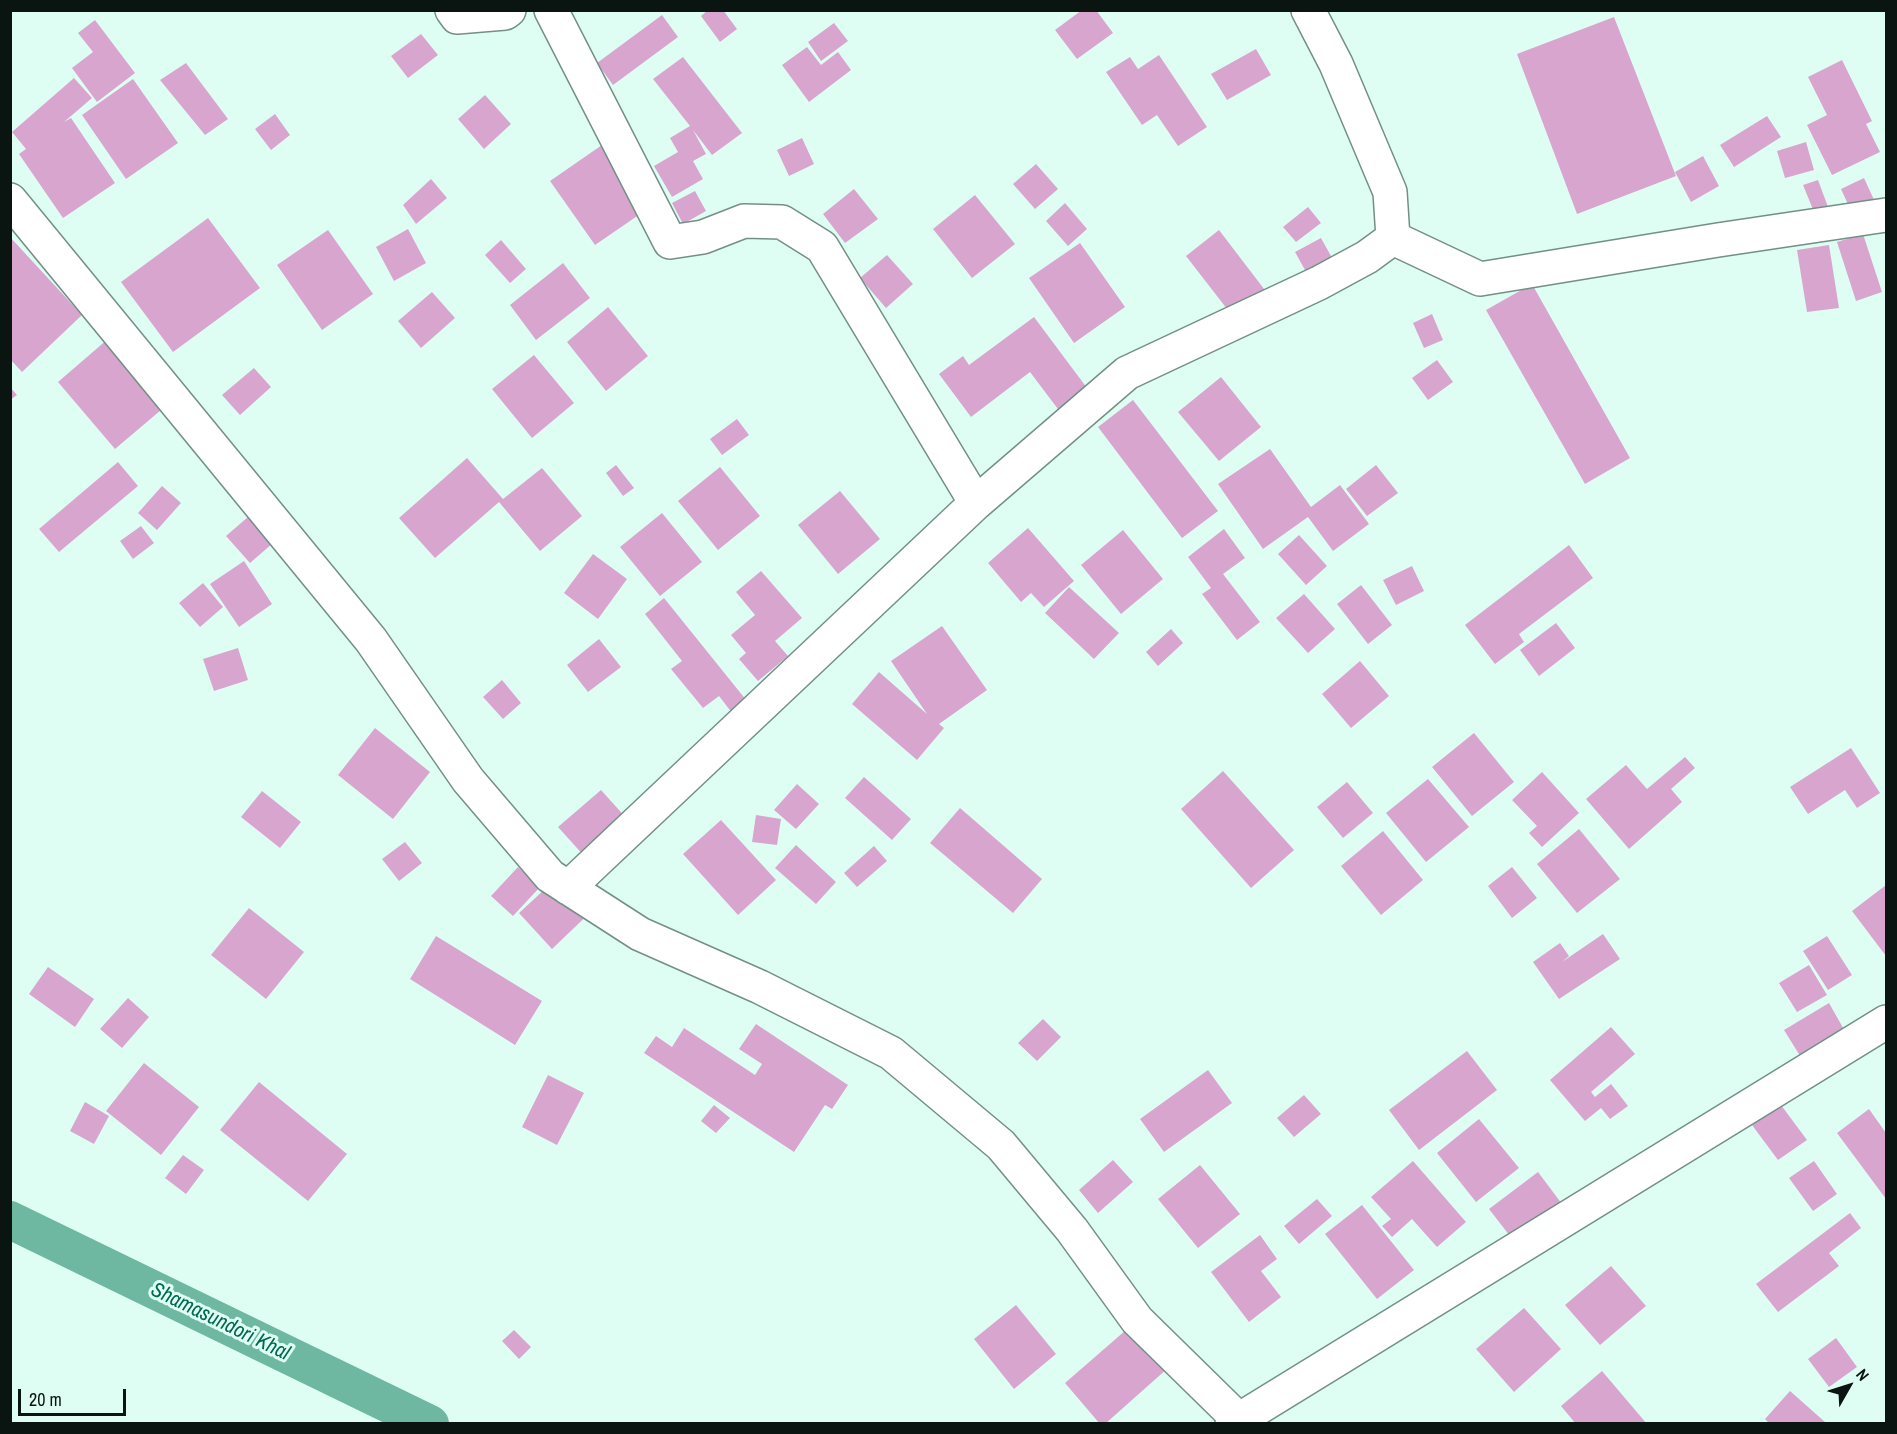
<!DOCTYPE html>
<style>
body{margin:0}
#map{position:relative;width:1897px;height:1434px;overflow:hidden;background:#dffef3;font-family:"Archivo Narrow",sans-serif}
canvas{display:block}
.frame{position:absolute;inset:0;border:12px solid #0a1512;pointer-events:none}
.north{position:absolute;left:1819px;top:1356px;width:60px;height:60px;-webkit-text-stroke:4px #dffef3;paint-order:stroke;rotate:51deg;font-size:16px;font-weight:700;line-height:24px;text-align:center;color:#0a1512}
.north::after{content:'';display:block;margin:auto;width:21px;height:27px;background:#0a1512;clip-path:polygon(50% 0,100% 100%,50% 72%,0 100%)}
.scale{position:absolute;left:18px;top:1389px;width:108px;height:27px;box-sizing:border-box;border:3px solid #0a1512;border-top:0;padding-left:8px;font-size:18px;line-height:21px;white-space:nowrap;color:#0a1512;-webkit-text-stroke:4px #dffef3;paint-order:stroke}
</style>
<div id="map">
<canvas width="1897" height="1434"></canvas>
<div class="frame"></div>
<div class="north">N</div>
<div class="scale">20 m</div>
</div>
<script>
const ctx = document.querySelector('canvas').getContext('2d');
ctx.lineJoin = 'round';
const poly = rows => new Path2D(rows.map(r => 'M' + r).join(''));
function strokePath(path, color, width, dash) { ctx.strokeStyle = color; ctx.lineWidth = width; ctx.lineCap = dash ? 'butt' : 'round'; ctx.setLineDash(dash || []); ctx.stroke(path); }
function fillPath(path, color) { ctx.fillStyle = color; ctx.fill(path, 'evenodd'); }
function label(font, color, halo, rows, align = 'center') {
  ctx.font = font + ' "Archivo Narrow",sans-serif'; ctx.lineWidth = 6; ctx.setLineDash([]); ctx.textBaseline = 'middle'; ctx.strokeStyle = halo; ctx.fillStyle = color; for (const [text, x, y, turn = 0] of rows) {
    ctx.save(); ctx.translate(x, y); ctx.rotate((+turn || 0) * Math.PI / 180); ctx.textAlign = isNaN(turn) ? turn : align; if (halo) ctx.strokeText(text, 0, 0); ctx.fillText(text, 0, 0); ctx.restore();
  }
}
const canal = poly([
 [10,1220,430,1424]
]);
const building = poly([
 [708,10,723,10,737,29,720,42,701,16],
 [1082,10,1096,10,1113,33,1077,59,1055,30],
 [662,15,678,37,613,85,597,63],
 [1614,17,1676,176,1577,214,1517,54],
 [95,20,135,73,97,102,72,68,93,52,78,33],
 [834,23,848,41,821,61,808,42],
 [421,34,438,55,408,78,391,56],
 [807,47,821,65,838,52,851,70,809,102,782,65],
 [1256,49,1271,75,1227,100,1211,74],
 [1159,55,1207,127,1178,146,1157,115,1142,125,1106,72,1130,57,1138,69],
 [683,57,742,133,712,155,693,130,706,154,693,161,703,179,672,197,654,166,678,152,670,138,690,126,653,79],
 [1842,60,1872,121,1866,124,1880,152,1832,175,1807,125,1827,115,1808,77],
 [186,63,228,119,205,135,160,80],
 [74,78,92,98,64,122,71,118,115,183,63,218,19,154,26,149,12,132],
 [133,79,178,143,126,179,82,115],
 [485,95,511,124,484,149,458,119],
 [275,114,290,135,271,150,255,129],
 [1767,116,1781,137,1734,167,1720,145],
 [802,138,814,164,789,176,777,150],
 [1806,142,1814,170,1785,178,1777,151],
 [602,145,646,210,595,245,550,181],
 [1703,156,1719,186,1691,202,1675,172],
 [1036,164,1058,189,1035,209,1013,184],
 [1864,178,1875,202,1852,213,1841,189],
 [431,179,447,198,416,224,403,205],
 [1818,180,1828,207,1814,212,1803,185],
 [854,189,878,219,845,243,823,214],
 [695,191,706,211,683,224,672,203],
 [975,195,1015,244,972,278,933,229],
 [1065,203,1087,229,1068,246,1046,221],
 [1308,207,1321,223,1296,242,1283,227],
 [208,218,260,288,173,352,121,282],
 [408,229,426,263,394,281,376,247],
 [328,230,373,294,322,330,277,265],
 [1219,230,1274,302,1241,327,1186,256],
 [1863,234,1882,292,1856,301,1837,242],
 [10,237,82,315,22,372,10,359],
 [1321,238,1341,274,1315,288,1295,252],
 [501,240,526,269,510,283,485,255],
 [1080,243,1125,307,1074,343,1029,278],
 [1829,245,1839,308,1807,312,1797,250],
 [887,255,913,284,886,308,860,278],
 [563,263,590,298,536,340,510,305],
 [1532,284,1630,458,1585,484,1486,310],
 [432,292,455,318,421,348,398,321],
 [608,307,648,356,606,391,567,342],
 [1432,314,1443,340,1424,348,1413,323],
 [1034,317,1096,400,1067,421,1030,372,971,417,939,374,963,356,969,365],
 [116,332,174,399,115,449,58,382],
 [534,355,574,403,532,438,492,389],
 [1437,360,1453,382,1428,400,1412,378],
 [254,368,271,387,240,415,222,395],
 [1221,377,1261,427,1219,461,1178,412],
 [10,387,17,395,10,400],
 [1133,400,1218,511,1182,538,1098,427],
 [737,419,749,435,722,455,710,439],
 [1270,449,1311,507,1340,485,1369,524,1333,551,1308,517,1263,549,1218,484],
 [467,458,503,499,542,468,582,516,540,551,499,502,435,558,399,518],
 [118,462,138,486,59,552,39,529],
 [616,465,634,488,623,496,606,473],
 [1376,465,1398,493,1367,516,1346,489],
 [720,467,760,516,718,550,678,501],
 [162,486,181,503,157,530,138,513],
 [840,491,880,539,838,574,798,525],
 [256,510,280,537,250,563,226,536],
 [662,513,702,562,660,596,620,547],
 [141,526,154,543,133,559,120,541],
 [1028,528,1074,581,1044,607,1031,593,1021,602,988,563],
 [1224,529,1245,558,1223,574,1260,622,1237,640,1202,594,1211,588,1188,557],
 [1123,530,1163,579,1121,614,1081,565],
 [1299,535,1327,566,1306,585,1278,554],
 [1569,545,1593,578,1519,634,1524,642,1495,664,1465,625],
 [593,554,627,579,598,619,564,593],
 [244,561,272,604,239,627,210,584],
 [1412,566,1424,591,1396,605,1383,580],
 [761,571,802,618,775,641,788,656,758,681,739,659,746,653,731,635,755,615,736,592],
 [203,583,223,607,200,627,179,603],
 [1361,585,1392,625,1368,644,1337,604],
 [1069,587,1119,633,1094,659,1045,613],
 [1304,594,1335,629,1308,653,1276,618],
 [664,598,751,706,736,718,719,696,703,708,671,669,682,661,645,614],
 [1556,623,1575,648,1539,676,1520,650],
 [942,626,987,690,939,724,944,728,917,760,852,704,879,672,927,714,891,661],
 [1171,629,1183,643,1158,666,1146,652],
 [599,639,621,667,588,692,567,665],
 [238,648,248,680,214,691,203,659],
 [1360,661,1389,696,1351,728,1322,694],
 [502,680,521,703,503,719,483,697],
 [375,728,430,772,393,819,338,775],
 [1474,733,1514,782,1472,816,1432,767],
 [1851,748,1880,793,1857,808,1845,790,1808,814,1790,787],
 [1685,757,1695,768,1671,789,1682,802,1629,849,1586,799,1626,765,1647,789],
 [1223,771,1294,850,1251,888,1181,809],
 [1542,772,1579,813,1542,847,1529,833,1537,826,1512,800],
 [864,777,911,819,892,840,845,798],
 [1428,779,1469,827,1426,862,1386,813],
 [1347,782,1373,813,1343,838,1317,807],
 [797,784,819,804,796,829,774,810],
 [601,790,637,830,595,868,558,827],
 [262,791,301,822,280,848,241,817],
 [960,808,1042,879,1013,913,930,843],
 [756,815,781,819,777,845,752,842],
 [721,820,776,880,738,915,683,854],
 [1579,829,1620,879,1577,913,1537,864],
 [1383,831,1423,880,1381,915,1341,866],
 [405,842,422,863,399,881,382,859],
 [796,845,836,882,816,904,775,868],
 [874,846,887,861,857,887,844,873],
 [518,867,540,887,513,916,491,896],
 [1512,867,1537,898,1512,918,1488,886],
 [1886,885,1886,956,1852,911],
 [545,889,598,905,552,949,519,913],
 [249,908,304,952,266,999,211,955],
 [1603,934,1620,959,1559,999,1533,962,1560,943,1569,956,1562,962],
 [436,936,542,1001,515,1045,410,979],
 [1827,936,1852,975,1828,990,1803,951],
 [1809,965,1827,995,1797,1012,1779,983],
 [48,967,94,999,75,1027,29,994],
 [128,998,149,1017,122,1048,100,1029],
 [1829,1003,1846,1033,1802,1059,1784,1030],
 [1043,1019,1061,1037,1037,1061,1018,1043],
 [756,1024,848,1085,832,1109,825,1105,794,1152,644,1053,656,1036,672,1047,684,1028,755,1075,762,1064,739,1049],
 [1611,1027,1635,1054,1591,1092,1595,1097,1611,1084,1628,1106,1610,1119,1601,1108,1585,1121,1550,1080],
 [1467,1051,1497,1090,1419,1150,1389,1110],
 [144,1063,199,1107,161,1155,106,1111],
 [1208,1070,1232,1103,1164,1152,1140,1119],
 [548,1075,584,1093,557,1145,522,1127],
 [259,1082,347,1154,308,1201,220,1130],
 [1304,1095,1321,1114,1294,1137,1277,1118],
 [85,1102,109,1116,94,1144,70,1131],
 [714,1105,730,1118,716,1133,701,1121],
 [1781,1105,1807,1140,1778,1160,1752,1125],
 [1869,1109,1886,1133,1886,1199,1837,1133],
 [1479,1119,1519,1168,1476,1202,1437,1153],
 [183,1155,204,1170,186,1194,165,1178],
 [1113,1160,1133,1182,1098,1213,1079,1190],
 [1413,1161,1466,1222,1437,1247,1412,1219,1392,1237,1382,1226,1391,1219,1371,1197],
 [1814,1161,1837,1194,1813,1211,1789,1178],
 [1200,1165,1240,1214,1198,1248,1158,1199],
 [1538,1172,1562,1204,1513,1240,1489,1209],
 [1317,1199,1332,1216,1299,1244,1284,1226],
 [1362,1205,1414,1270,1377,1299,1325,1234],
 [1850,1213,1861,1228,1829,1253,1839,1266,1778,1312,1756,1284],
 [1260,1235,1277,1259,1261,1271,1281,1297,1249,1322,1211,1272],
 [1611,1266,1646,1306,1600,1345,1565,1305],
 [1016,1305,1056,1354,1014,1389,974,1339],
 [1524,1308,1561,1349,1514,1392,1476,1349],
 [1149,1310,1186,1352,1105,1424,1100,1424,1065,1383],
 [514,1330,531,1347,519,1359,502,1341],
 [1836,1338,1857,1367,1829,1387,1808,1359],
 [1602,1371,1647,1424,1576,1424,1561,1406],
 [1790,1391,1825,1422,1824,1424,1770,1424,1765,1419]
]);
const street = poly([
 [452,10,457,17,505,13,509,10],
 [551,10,670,242,703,237,744,221,782,222,822,247,976,503],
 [10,200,371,640,468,780,550,876,640,934,760,987,891,1053,1001,1145,1072,1230,1137,1320,1239,1420],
 [1393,238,1480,279,1718,240,1886,215],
 [568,888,976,503,1127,373,1319,283,1367,257,1393,238,1390,192,1336,64,1308,10],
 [1232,1424,1886,1022]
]);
const waterNames = [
 ["Shamasundori Khal",220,1322,26]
];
strokePath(canal, '#6eb8a1', 38);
fillPath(building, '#d8a5cf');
strokePath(street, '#739086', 36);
strokePath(street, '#fff', 33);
label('italic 21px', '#006852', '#dffef3', waterNames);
</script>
